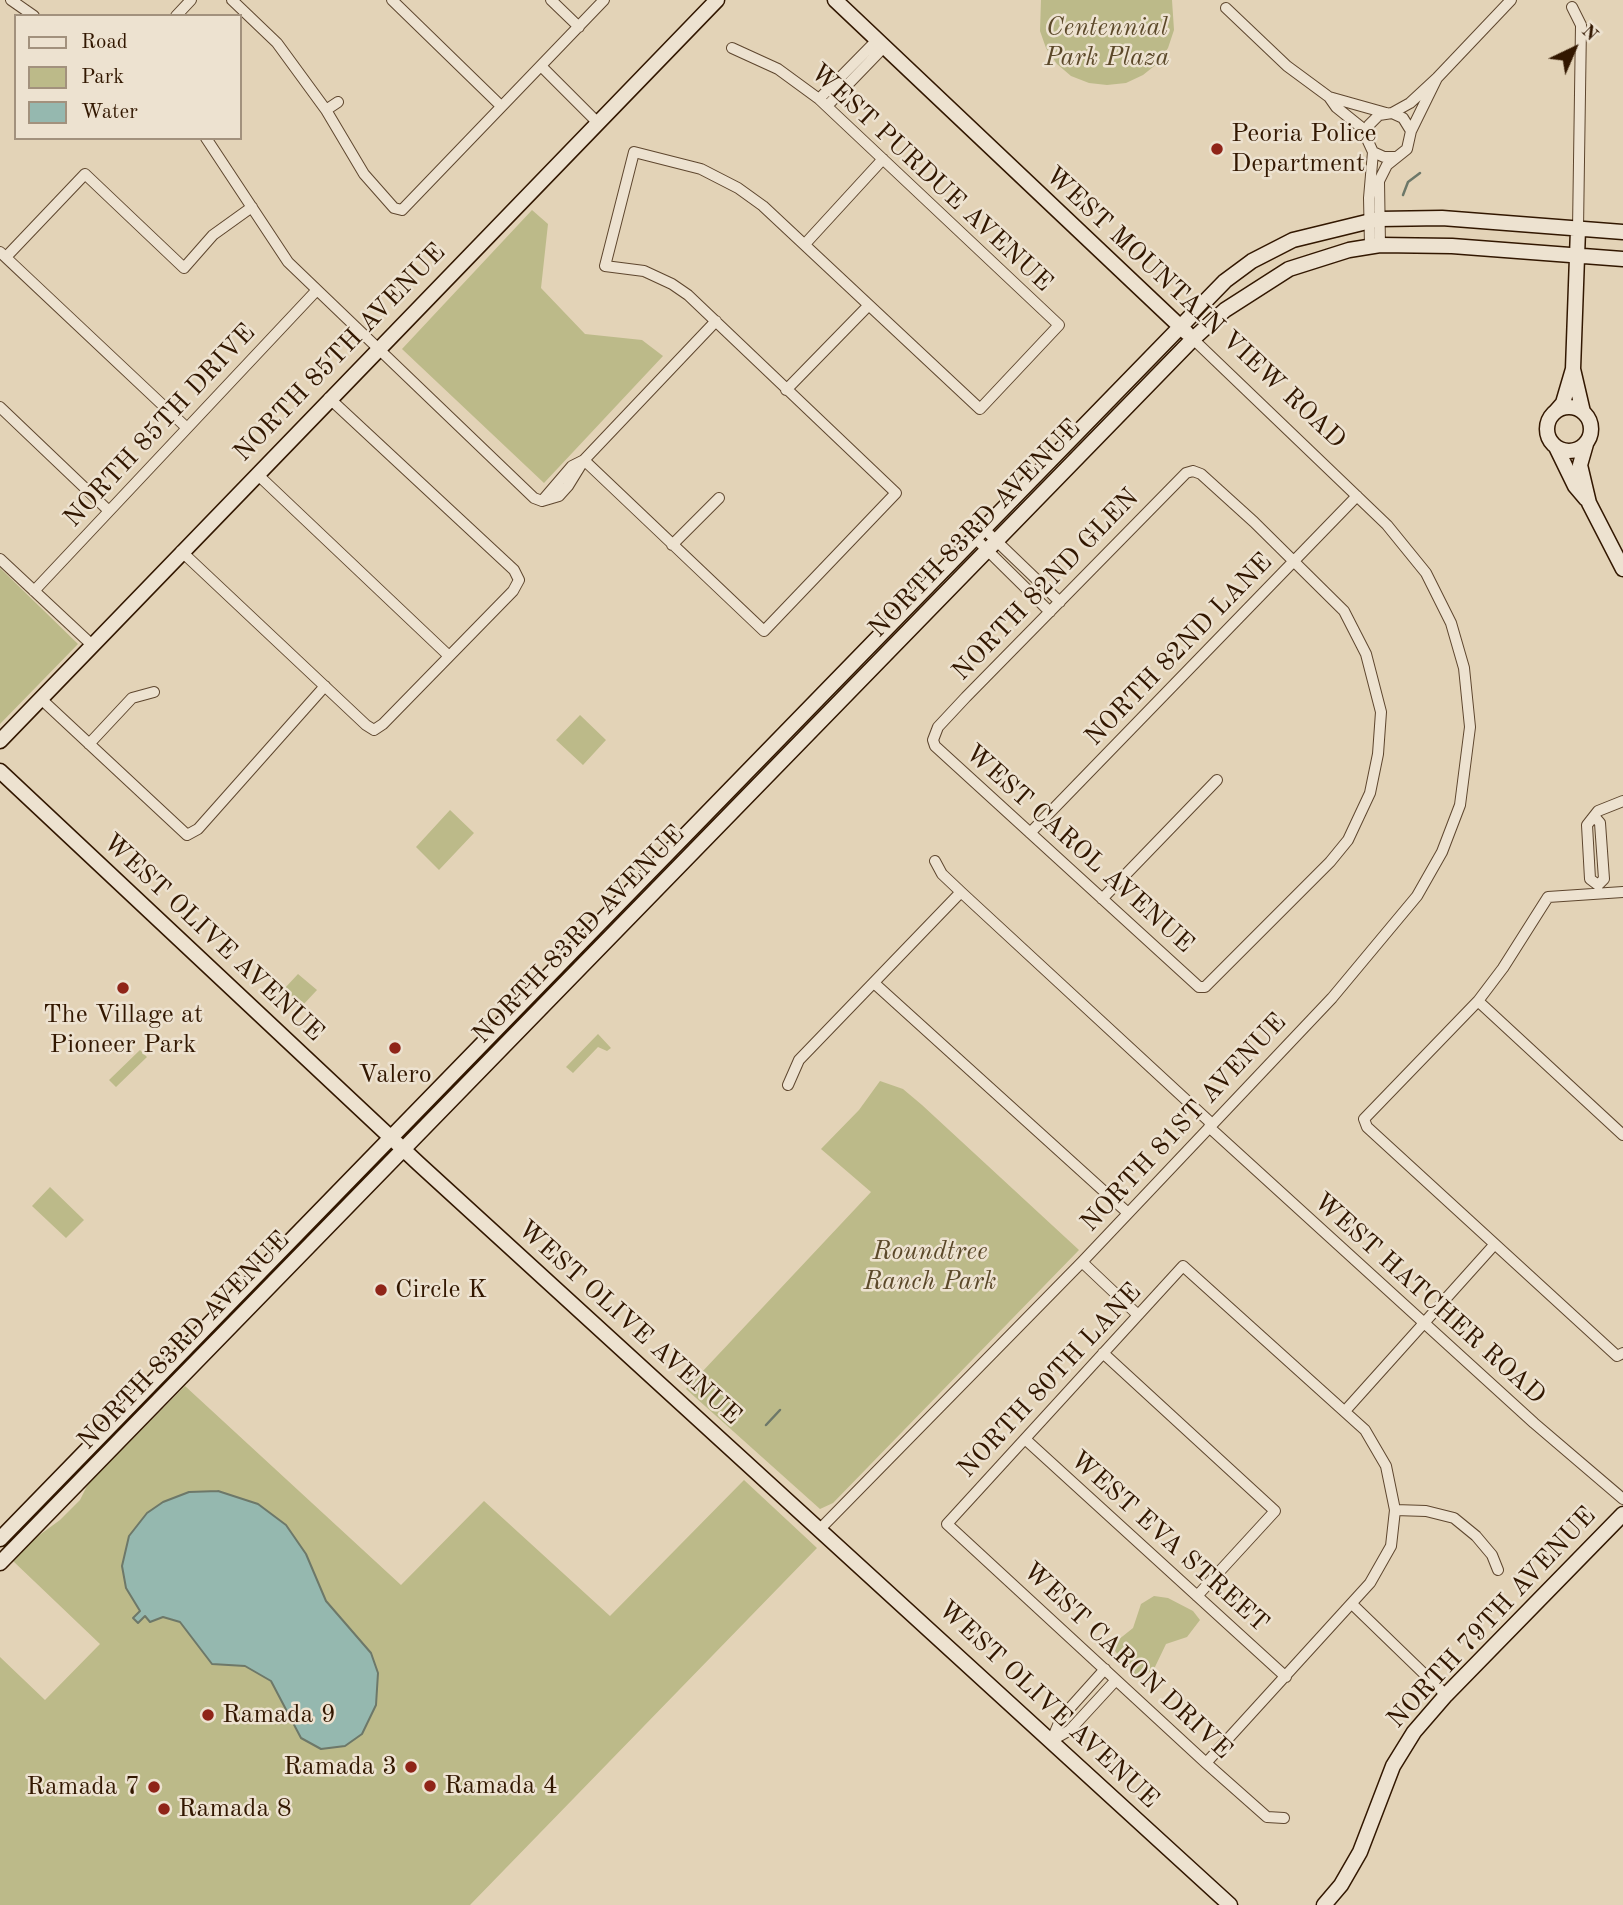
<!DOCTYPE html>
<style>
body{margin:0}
#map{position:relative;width:1623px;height:1905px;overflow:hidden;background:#e3d3b7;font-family:"Old Standard TT",serif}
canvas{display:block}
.legend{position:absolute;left:14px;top:14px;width:228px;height:126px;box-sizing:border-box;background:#ede2d0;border:2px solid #a2917d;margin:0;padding:9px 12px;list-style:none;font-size:21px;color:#321700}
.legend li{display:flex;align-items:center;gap:14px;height:35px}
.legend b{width:35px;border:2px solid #a2917d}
.north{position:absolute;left:1539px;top:14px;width:70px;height:70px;-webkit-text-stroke:5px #ede2d0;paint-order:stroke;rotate:44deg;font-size:19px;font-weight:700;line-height:28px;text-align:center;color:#321700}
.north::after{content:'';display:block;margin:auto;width:24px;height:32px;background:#321700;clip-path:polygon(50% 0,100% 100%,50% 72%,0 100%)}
</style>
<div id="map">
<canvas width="1623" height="1905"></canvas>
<ul class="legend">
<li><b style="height:9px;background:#ede2d0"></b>Road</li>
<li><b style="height:19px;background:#bcba89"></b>Park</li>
<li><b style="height:19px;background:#95b8af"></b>Water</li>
</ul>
<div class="north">N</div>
</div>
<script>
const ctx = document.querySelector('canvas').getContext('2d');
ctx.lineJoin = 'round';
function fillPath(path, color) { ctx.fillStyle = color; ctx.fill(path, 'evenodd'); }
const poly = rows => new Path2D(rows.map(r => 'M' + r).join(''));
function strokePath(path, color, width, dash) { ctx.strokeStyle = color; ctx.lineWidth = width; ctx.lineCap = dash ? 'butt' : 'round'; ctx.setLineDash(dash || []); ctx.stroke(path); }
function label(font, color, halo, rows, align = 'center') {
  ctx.font = font + ' "Old Standard TT",serif'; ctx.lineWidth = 5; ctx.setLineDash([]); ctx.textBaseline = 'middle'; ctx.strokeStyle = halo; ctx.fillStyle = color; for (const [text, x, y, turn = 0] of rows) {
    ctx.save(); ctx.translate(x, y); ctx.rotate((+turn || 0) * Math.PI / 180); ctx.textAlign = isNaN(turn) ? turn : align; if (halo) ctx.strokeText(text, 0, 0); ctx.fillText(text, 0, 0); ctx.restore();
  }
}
const green = poly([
 [1041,0,1172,0,1174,30,1168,48,1158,63,1143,75,1126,83,1107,85,1089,83,1071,76,1057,64,1046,48,1040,31],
 [532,210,548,224,541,288,585,334,642,340,663,356,544,483,402,349],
 [0,568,78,644,0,724],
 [580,715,606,740,583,765,556,740],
 [450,810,474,833,439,870,416,847],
 [298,974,317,990,302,1006,284,989],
 [598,1034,611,1048,607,1051,598,1047,573,1073,566,1067],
 [140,1050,147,1057,116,1087,109,1080],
 [880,1081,903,1089,922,1105,1079,1250,833,1503,820,1509,686,1389,871,1192,821,1149,859,1110],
 [50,1187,84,1220,66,1238,32,1206],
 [185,1386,401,1585,484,1501,610,1616,744,1480,817,1548,470,1905,0,1905,0,1657,45,1700,100,1644,13,1561,34,1539,60,1520,80,1500,88,1484],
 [1154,1596,1168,1598,1193,1611,1200,1620,1187,1637,1166,1644,1154,1669,1145,1675,1133,1674,1115,1651,1118,1640,1133,1628,1141,1604]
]);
const water = poly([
 [218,1491,258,1504,286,1525,306,1554,326,1601,371,1653,378,1673,376,1705,362,1734,345,1746,321,1749,301,1738,271,1681,245,1666,212,1664,180,1622,163,1617,150,1622,145,1616,138,1623,133,1618,140,1611,126,1588,122,1566,129,1536,147,1513,163,1502,189,1492,218,1491]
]);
const stream = poly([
 [1403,195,1408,182,1420,173],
 [766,1425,780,1410]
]);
const street = poly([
 [11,0,34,16],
 [232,0,277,43,326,110,364,174,394,208,402,210,604,0],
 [392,0,501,106],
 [551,0,579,27],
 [1572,7,1581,25,1578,229],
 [1226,8,1287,66,1329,97,1336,107,1367,132],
 [176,16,191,0],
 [541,66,598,123],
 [1329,97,1386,113],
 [819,99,877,40],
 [827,106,884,47],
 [326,110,338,102],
 [1392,113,1410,103,1437,78,1511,0],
 [206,138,288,262,534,498,542,501],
 [1396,157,1384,157,1373,152,1367,139,1369,125,1379,115,1392,113,1403,118,1411,131],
 [805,244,883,159],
 [1380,245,1379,181,1387,165,1407,149,1411,131,1437,78],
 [1370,246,1369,198,1373,152],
 [0,252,187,428],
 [6,257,85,174,184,268,213,235,252,207],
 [786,390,869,305],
 [0,407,109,511],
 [584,460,764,631,896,493,688,295,672,284,644,271,605,266,634,152,701,169,738,188,763,206,980,409,1059,325,819,99,778,69,732,48],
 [1193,471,1201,474,1254,522,1344,611,1366,654,1381,712,1378,754,1370,793,1348,840,1330,862,1205,987,1199,987,935,746,933,740,938,727,966,697,1186,473,1193,471],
 [257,474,449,656],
 [542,501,559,496,568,486,584,460,716,321],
 [542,501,572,466,584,460],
 [984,529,1060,602],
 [975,538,1050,612],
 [672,545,719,498],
 [181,551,366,725,374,730,383,724,513,591,519,580,514,570,329,398],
 [0,559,91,644],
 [34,591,316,291],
 [40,698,187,835,198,829,325,686],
 [89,744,132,698,154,692],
 [1594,816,1600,823,1604,879,1598,885,1590,879,1587,825,1598,811,1623,801],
 [1030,833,1357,496],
 [935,861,942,874,961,892,1211,1123],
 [1623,892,1548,897,1503,968,1478,1001,1364,1119,1367,1127,1617,1356,1623,1353],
 [1102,899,1217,780],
 [874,983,1128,1213],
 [1478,1001,1623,1135],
 [788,1085,799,1060,961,892],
 [1209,1127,1534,1423,1623,1499],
 [1082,1262,1138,1315],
 [1103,1353,1275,1511,1197,1596],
 [1345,1411,1494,1245],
 [1025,1439,1286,1677],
 [1395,1510,1426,1511,1454,1518,1476,1536,1492,1555,1498,1570],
 [819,1530,1082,1262,1332,998,1417,896,1442,852,1460,805,1470,727,1464,668,1451,623,1426,573,1387,525,1193,339],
 [1352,1604,1446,1695],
 [1051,1741,1070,1730,1116,1680],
 [1051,1742,1061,1718,1105,1669],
 [1206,1763,1370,1583,1391,1546,1395,1510,1386,1466,1365,1430,1183,1266,947,1524,1206,1763,1267,1817,1284,1818]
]);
const secondary = poly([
 [835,0,1187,333],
 [1573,369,1583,412],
 '1547 429a22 22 0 1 1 44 0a22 22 0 1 1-44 0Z',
 [1556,411,1563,403,1573,369,1578,229],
 [1586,444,1580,465,1589,503,1623,569],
 [1556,447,1575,486,1586,499],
 [0,741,717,0],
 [0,771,419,1164,1230,1905],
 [0,1539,1225,281,1252,261,1293,240,1379,219,1442,218,1623,232],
 [0,1563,1193,339,1225,310,1289,269,1349,250,1380,245,1452,246,1623,259],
 [1324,1905,1341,1885,1360,1852,1393,1766,1414,1732,1446,1695,1623,1514]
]);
const markers = [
 [1217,149,7,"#8f2418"],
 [123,988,7,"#8f2418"],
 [395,1048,7,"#8f2418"],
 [381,1290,7,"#8f2418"],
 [208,1715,7,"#8f2418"],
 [411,1767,7,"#8f2418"],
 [430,1786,7,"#8f2418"],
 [154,1787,7,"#8f2418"],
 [164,1809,7,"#8f2418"]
];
const parkNames = [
 ["Centennial",1107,28],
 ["Park Plaza",1107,58],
 ["Roundtree",930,1252],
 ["Ranch Park",930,1282]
];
const poiNames = [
 ["Peoria Police",1231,134],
 ["Department",1231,164],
 ["The Village at",123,1015,"center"],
 ["Pioneer Park",123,1045,"center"],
 ["Valero",395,1075,"center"],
 ["Circle K",395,1290],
 ["Ramada 9",222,1715],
 ["Ramada 3",397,1767,"right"],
 ["Ramada 4",444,1786],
 ["Ramada 7",140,1787,"right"],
 ["Ramada 8",178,1809]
];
const streetNames = [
 ["WEST PURDUE AVENUE",931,178,43],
 ["WEST MOUNTAIN VIEW ROAD",1195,308,43],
 ["NORTH 85TH AVENUE",340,353,-46],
 ["NORTH 85TH DRIVE",160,426,-47],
 ["NORTH 83RD AVENUE",975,529,-46],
 ["NORTH 82ND GLEN",1046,585,-46],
 ["NORTH 82ND LANE",1179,650,-46],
 ["WEST CAROL AVENUE",1079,849,42],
 ["NORTH 83RD AVENUE",579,935,-46],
 ["WEST OLIVE AVENUE",213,938,43],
 ["NORTH 81ST AVENUE",1184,1123,-47],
 ["WEST HATCHER ROAD",1429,1299,42],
 ["WEST OLIVE AVENUE",629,1323,42],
 ["NORTH 83RD AVENUE",184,1341,-46],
 ["NORTH 80TH LANE",1050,1381,-47],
 ["WEST EVA STREET",1169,1542,42],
 ["NORTH 79TH AVENUE",1492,1618,-47],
 ["WEST CARON DRIVE",1127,1661,43],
 ["WEST OLIVE AVENUE",1048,1705,43]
];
fillPath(green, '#bcba89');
fillPath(water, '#95b8af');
strokePath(water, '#6d7869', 2);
strokePath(stream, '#6d7869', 2.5);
strokePath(street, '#5e462e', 12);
strokePath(secondary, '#321700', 17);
strokePath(street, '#ede2d0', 10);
strokePath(secondary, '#ede2d0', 14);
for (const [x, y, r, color] of markers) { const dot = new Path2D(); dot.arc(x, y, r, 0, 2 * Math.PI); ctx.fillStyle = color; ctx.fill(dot); strokePath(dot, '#ede2d0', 2.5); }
label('italic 26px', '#5b4829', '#ede2d0', parkNames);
label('26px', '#321700', '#ede2d0', poiNames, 'left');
label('26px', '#321700', '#ede2d0', streetNames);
</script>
